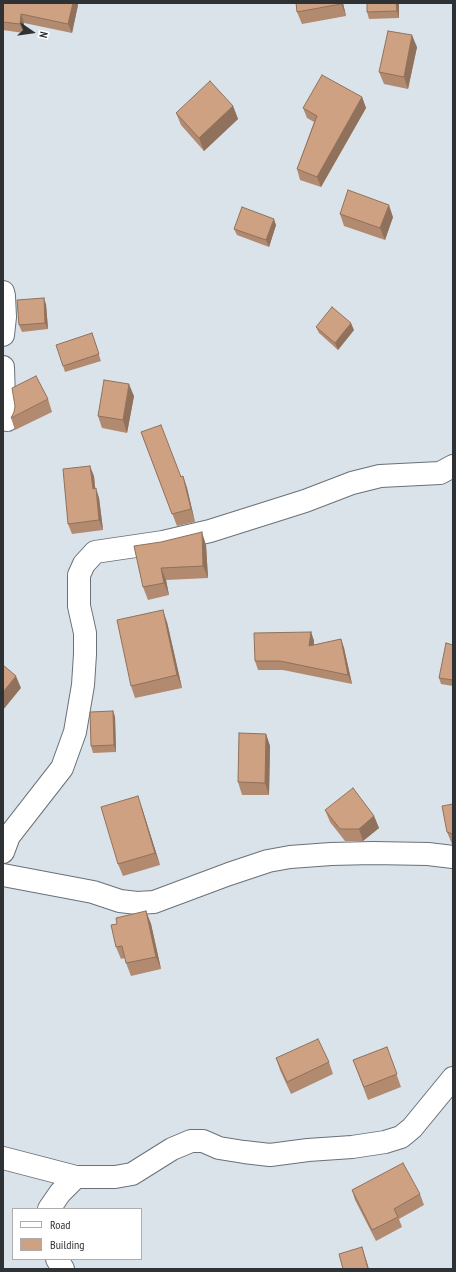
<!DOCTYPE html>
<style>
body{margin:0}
#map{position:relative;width:456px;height:1272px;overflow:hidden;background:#dae3ea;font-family:"PT Sans Narrow",sans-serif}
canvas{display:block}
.frame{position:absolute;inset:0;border:4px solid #2f3235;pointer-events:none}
.legend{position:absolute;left:12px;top:1208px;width:130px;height:52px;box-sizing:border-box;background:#fff;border:1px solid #acadae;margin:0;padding:5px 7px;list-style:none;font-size:12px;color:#2f3235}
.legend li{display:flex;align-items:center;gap:8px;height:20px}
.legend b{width:20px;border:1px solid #acadae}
.north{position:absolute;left:12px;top:12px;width:40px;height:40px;-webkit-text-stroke:3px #fff;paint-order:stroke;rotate:103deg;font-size:11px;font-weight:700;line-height:16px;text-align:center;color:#2f3235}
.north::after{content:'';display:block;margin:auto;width:14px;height:18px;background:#2f3235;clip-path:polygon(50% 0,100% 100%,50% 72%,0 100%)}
</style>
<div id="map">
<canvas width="456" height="1272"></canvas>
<div class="frame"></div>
<ul class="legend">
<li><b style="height:5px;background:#fff"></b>Road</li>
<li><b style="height:11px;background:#cea182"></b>Building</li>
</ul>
<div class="north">N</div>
</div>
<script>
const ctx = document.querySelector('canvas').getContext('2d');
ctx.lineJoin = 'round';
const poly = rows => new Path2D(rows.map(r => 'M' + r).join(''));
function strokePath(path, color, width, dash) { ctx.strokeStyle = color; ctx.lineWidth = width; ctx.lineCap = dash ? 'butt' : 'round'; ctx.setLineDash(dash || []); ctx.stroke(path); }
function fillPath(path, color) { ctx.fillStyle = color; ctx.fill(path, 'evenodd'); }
const minor = poly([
 [3,292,4,296,5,317,3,335],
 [3,367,4,400,7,420],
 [3,852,9,836,62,768,75,732,83,685,85,654,85,633,79,606,79,575,84,564,95,552,163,542,210,531,305,501,352,483,380,476,440,473,453,466],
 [3,875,93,892,120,901,137,903,154,902,229,874,268,861,290,857,331,854,373,853,428,854,453,857],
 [3,1158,76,1177,115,1177,132,1174,172,1149,191,1141,203,1141,219,1148,244,1152,270,1155,308,1150,352,1147,385,1142,401,1137,412,1128,453,1078],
 [49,1209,60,1193,76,1177],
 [57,1259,63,1269]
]);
const wall = poly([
 [3,3,77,3,78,5,72,33,24,23,23,33,3,30],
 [296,3,343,3,346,16,302,24,297,12],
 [399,3,399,18,369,19,367,12],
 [417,47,408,89,384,84,379,72],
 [362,97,366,108,321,187,300,180,297,169,314,122,307,118,303,108],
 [233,106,238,119,204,151,181,125,176,113],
 [340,214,393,217,385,240,344,226],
 [276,225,269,247,237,235,234,229],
 [46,304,48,329,22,332,19,325],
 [316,327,354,330,338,350,319,333],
 [94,340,101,361,65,372,63,366],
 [134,396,127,433,102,428,98,416],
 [48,399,52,412,15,430,11,418],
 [141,432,181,477,183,476,187,488,195,522,177,526],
 [94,476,95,488,99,498,103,530,72,534,68,524],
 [206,545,208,578,166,580,169,595,148,600,143,587,134,546],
 [167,622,182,688,135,698,131,686],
 [311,632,314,641,314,645,341,639,344,648,352,684,283,670,258,670,255,661],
 [453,645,453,686,441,684,439,678],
 [113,711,115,717,116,752,93,753,91,746],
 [266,734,270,746,269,795,242,795,238,782],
 [453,804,453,845,452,844,447,832],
 [142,808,160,865,123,876,118,864],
 [325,810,374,816,379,828,363,841,345,841,330,822],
 [146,911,151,924,161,969,131,976,126,963,125,958,121,959,116,947,117,924],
 [387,1047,401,1087,368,1100,353,1060],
 [276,1058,329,1062,333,1074,291,1094,280,1070],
 [352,1190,420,1194,424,1205,399,1219,402,1227,376,1241,355,1200]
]);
const shadedWall = poly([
 [73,3,77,3,78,5,72,33,68,24],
 [341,3,343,3,346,16],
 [396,3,399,3,399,18,397,11],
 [21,14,24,23,23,33,20,24],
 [412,35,417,47,408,89,404,77],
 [362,97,366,108,321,187,317,177],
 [233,106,238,119,204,151,199,138],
 [389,205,393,217,385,240,380,228],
 [274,219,276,225,269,247,266,240],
 [44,298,46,304,48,329,45,323],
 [351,323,354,330,338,350,335,343],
 [129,384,134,396,127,433,123,420],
 [90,466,94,476,96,499,93,489],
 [183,476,187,488,195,522,191,509],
 [96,488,99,498,103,530,99,520],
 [202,532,206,545,208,578,203,566],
 [161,568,166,580,169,595,164,583],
 [163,610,167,622,182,688,177,675],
 [311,632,314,641,313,655,309,646],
 [341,639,344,648,352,684,348,675],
 [16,676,21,688,3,710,3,692],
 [113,711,115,717,116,752,114,745],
 [266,734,270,746,269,795,265,783],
 [138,796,142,808,160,865,155,853],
 [374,816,379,828,363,841,359,829],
 [146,911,151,924,161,969,156,957],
 [362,1247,366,1259,369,1269,368,1269]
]);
const building = poly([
 [3,3,73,3,68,24,21,14,20,24,3,22,3,3],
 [296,3,341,3,341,4,297,12,296,3],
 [367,3,396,3,397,11,367,12,367,3],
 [388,31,412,35,404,77,379,72,388,31],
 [322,75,362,97,317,177,297,169,317,116,303,108,322,75],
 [210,81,233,106,199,138,176,113,210,81],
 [348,190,389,205,380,228,340,214,348,190],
 [242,207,274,219,266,240,234,229,242,207],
 [44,298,45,323,19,325,17,300,44,298],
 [332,307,351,323,335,343,316,327,332,307],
 [92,333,99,354,63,366,56,345,92,333],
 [36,376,48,399,11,418,14,412,15,406,12,388,36,376],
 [104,380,129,384,123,420,98,416,104,380],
 [161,425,181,477,183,476,191,509,172,514,141,432,161,425],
 [90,466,93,489,96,488,99,520,68,524,63,469,90,466],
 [202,532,203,566,161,568,164,583,143,587,134,546,161,542,202,532],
 [163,610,177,675,131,686,117,620,163,610],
 [311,632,309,646,341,639,348,675,280,661,255,661,254,633,311,632],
 [446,643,453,645,453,680,439,678,446,643],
 [3,665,16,676,3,692,3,665],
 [113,711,114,745,91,746,90,712,113,711],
 [239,733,266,734,265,783,238,782,239,733],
 [353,788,374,816,359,829,340,829,325,810,353,788],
 [138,796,155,853,118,864,101,807,138,796],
 [453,804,453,834,447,832,442,806,453,804],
 [146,911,156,957,126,963,122,946,116,947,111,925,117,924,116,918,146,911],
 [318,1039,329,1062,287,1082,276,1058,318,1039],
 [387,1047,397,1074,364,1087,353,1060,387,1047],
 [403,1163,420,1194,394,1209,398,1217,372,1230,352,1190,403,1163],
 [362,1247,368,1269,343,1269,339,1254,362,1247]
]);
strokePath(minor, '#6a7178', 24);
strokePath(minor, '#fff', 22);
fillPath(wall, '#b18a70');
fillPath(shadedWall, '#90715b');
fillPath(building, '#cea182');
strokePath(building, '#90715b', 1);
</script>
